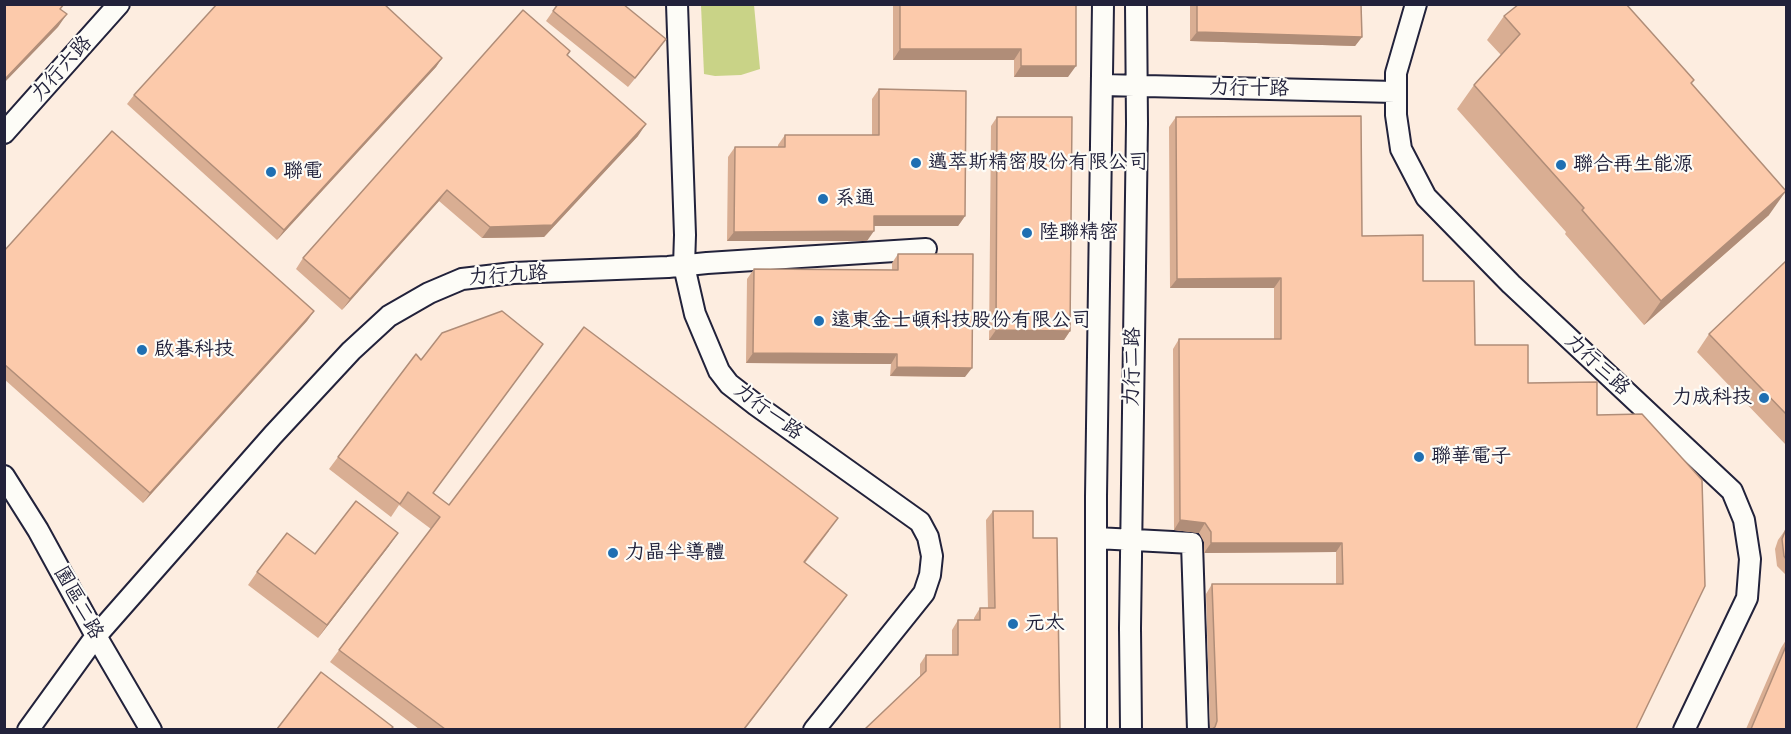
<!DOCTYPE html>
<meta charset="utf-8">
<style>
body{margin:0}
#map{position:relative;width:1791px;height:734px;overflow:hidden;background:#fdfcf7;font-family:Sriracha,sans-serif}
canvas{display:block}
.frame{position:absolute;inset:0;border:6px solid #22223b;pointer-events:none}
</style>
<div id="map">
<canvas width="1791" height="734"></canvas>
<div class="frame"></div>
</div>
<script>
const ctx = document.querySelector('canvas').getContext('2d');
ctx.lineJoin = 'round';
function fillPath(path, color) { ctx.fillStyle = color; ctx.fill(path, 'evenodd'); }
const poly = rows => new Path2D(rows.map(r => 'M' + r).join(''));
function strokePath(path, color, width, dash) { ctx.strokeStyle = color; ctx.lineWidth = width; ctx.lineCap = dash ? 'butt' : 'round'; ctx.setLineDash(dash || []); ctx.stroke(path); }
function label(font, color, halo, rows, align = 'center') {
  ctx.font = font + ' Sriracha,"LXGW WenKai TC",sans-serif'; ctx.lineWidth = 4.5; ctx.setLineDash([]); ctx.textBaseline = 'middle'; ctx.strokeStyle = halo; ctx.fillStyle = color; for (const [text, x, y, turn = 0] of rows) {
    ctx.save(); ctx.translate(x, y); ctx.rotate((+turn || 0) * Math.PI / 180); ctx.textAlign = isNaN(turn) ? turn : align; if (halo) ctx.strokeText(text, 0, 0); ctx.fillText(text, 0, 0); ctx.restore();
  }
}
const built = poly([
 [4,5,1786,5,1786,729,5,729]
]);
const green = poly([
 [701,5,754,5,760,69,741,75,715,76,704,74]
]);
const minor = poly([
 [677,4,685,235,684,266,695,314,719,371,729,384,756,405,920,522,928,537,932,556,930,575,924,593,814,730],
 [1416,4,1396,73,1396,115,1401,149,1426,197,1511,284,1732,491,1744,520,1750,559,1747,598,1684,730],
 [1103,85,1395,92],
 [4,133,119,4],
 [4,476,38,530,96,636,151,730],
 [1096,538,1192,543,1198,730],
 [28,730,96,636,273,435,351,351,389,316,429,293,462,279,513,273,668,267,707,263,926,249],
 [1096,730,1096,496,1103,4],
 [1131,730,1130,628,1137,124,1136,4]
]);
const wall = poly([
 [893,4,1076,4,1068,77,1014,77,1014,60,893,60],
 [1190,4,1361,4,1362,37,1355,46,1190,41],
 [553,11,666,39,628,87,546,21],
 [1504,16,1694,80,1691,84,1769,215,1644,325,1565,234,1566,232,1457,109,1474,85,1501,55,1487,40],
 [570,51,567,55,638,136,544,237,482,238,439,201,342,310,296,269,303,258],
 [442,58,436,67,277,240,127,104,134,95],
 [879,89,965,216,958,226,874,226,867,241,727,241,728,157,735,147,778,147,778,145,785,135,872,135,872,99],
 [997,117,1070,331,1064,340,989,340,991,126],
 [1176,117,1362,236,1423,281,1475,345,1528,383,1597,415,1636,729,1210,729,1206,594,1212,584,1336,584,1336,552,1204,553,1204,542,1199,533,1174,530,1173,349,1179,339,1274,339,1274,288,1170,288,1169,127],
 [4,251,314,311,307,321,143,503,4,379],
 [898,254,965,377,890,376,891,364,746,363,747,279,754,269,892,270,892,263],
 [1786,261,1786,445,1697,352,1709,334],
 [338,457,434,493,449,505,829,531,805,563,838,607,745,729,419,729,330,662,431,529,399,505,391,517,329,469],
 [993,511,1033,538,1060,729,920,677,920,664,926,655,952,655,952,630,958,620,974,620,974,618,980,608,988,608,986,520],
 [1786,529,1786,575,1777,566,1775,549,1778,540],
 [389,546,318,638,248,585,257,572,315,554],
 [1786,640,1786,729,1746,729,1781,648]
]);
const shadedWall = poly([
 [67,14,58,27,4,83,4,80],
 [1197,32,1362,37,1355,46,1190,41],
 [666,39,659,49,628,87,635,78],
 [900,49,1021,49,1014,60,893,60],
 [442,58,436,67,277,240,284,230],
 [1021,66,1076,66,1068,77,1014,77],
 [646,124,638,136,544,237,482,238,490,227],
 [447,190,439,201,342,310,350,299],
 [1786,191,1769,215,1644,325,1661,301],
 [874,216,965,216,958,226,867,226],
 [874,231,867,241,727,241,734,232],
 [1281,278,1274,288,1170,288,1177,279],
 [314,311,307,321,143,503,150,493],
 [996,330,1070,331,1064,340,989,340],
 [753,353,897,354,891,364,746,363],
 [897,367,972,368,965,377,890,376],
 [1180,520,1205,523,1199,533,1174,530],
 [398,533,389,546,318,638,327,625],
 [1211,543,1342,543,1336,552,1204,553]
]);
const building = poly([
 [4,4,64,4,60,9,67,14,4,80,4,4],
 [217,4,384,4,442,58,284,230,134,95,217,4],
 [558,4,623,4,666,39,635,78,553,11,558,4],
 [900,4,1076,4,1076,66,1021,66,1021,49,900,49,900,4],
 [1197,4,1361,4,1362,37,1197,32,1197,4],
 [1519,4,1626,4,1694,80,1691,83,1786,191,1661,301,1582,210,1584,208,1474,85,1520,34,1504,16,1519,4],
 [523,10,570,51,567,55,646,124,552,225,490,227,447,190,350,299,303,258,523,10],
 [879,89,966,91,965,216,874,216,874,231,734,232,735,147,785,147,785,135,879,135,879,89],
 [1361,116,1362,236,1423,235,1423,281,1474,281,1475,345,1528,345,1528,383,1597,382,1597,415,1642,414,1702,480,1705,586,1636,729,1212,729,1215,727,1217,721,1212,584,1343,584,1342,543,1211,543,1211,532,1205,523,1180,520,1179,339,1281,339,1281,278,1177,279,1176,117,1361,116],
 [997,117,1072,117,1070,331,996,330,997,117],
 [112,131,314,311,150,493,4,364,4,251,112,131],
 [898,254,973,254,972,368,897,367,897,354,753,353,754,269,898,270,898,254],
 [1786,261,1786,414,1709,334,1786,261],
 [502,311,543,344,433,493,449,505,584,327,838,518,804,562,847,595,744,729,445,729,339,650,440,517,408,492,400,504,338,457,416,354,421,360,442,333,502,311],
 [356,501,398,533,327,625,257,572,287,533,315,554,356,501],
 [993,511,1033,511,1033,538,1057,538,1060,729,865,729,926,671,926,655,958,655,958,620,980,620,980,608,995,608,993,511],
 [1786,529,1786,559,1784,556,1782,539,1786,529],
 [1786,646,1786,729,1751,729,1786,646],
 [321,672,393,727,391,729,277,729,321,672]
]);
const markers = [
 [916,163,6,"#1f6fb2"],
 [1561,165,6,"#1f6fb2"],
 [271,172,6,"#1f6fb2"],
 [823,199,6,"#1f6fb2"],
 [1027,233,6,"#1f6fb2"],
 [819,321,6,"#1f6fb2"],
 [142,350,6,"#1f6fb2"],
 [1764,398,6,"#1f6fb2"],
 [1419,457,6,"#1f6fb2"],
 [613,553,6,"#1f6fb2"],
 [1013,624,6,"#1f6fb2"]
];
const streetNames = [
 ["力行六路",62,69,-48],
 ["力行十路",1249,89,1],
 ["力行九路",508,276,-4],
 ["力行三路",1597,365,43],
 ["力行二路",1133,367,-89],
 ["力行一路",768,412,37],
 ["園區二路",78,603,61]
];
const poiNames = [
 ["邁萃斯精密股份有限公司",928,163],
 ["聯合再生能源",1573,165],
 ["聯電",283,172],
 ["系通",835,199],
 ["陸聯精密",1039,233],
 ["遠東金士頓科技股份有限公司",831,321],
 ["啟碁科技",154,350],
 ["力成科技",1752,398,"right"],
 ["聯華電子",1431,457],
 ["力晶半導體",625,553],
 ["元太",1025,624]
];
fillPath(built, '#fdede0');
fillPath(green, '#c9d387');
strokePath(minor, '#22223b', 24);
strokePath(minor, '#fdfcf7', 20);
fillPath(wall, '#d9ae93');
fillPath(shadedWall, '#b08d78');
fillPath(building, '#fccaab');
strokePath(building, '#b08d78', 1.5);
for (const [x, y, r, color] of markers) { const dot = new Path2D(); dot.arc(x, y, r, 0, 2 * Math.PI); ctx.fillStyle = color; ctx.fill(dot); strokePath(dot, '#fdfcf7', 2); }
label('20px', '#22223b', '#fdfcf7', streetNames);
label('20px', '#22223b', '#fdfcf7', poiNames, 'left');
</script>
